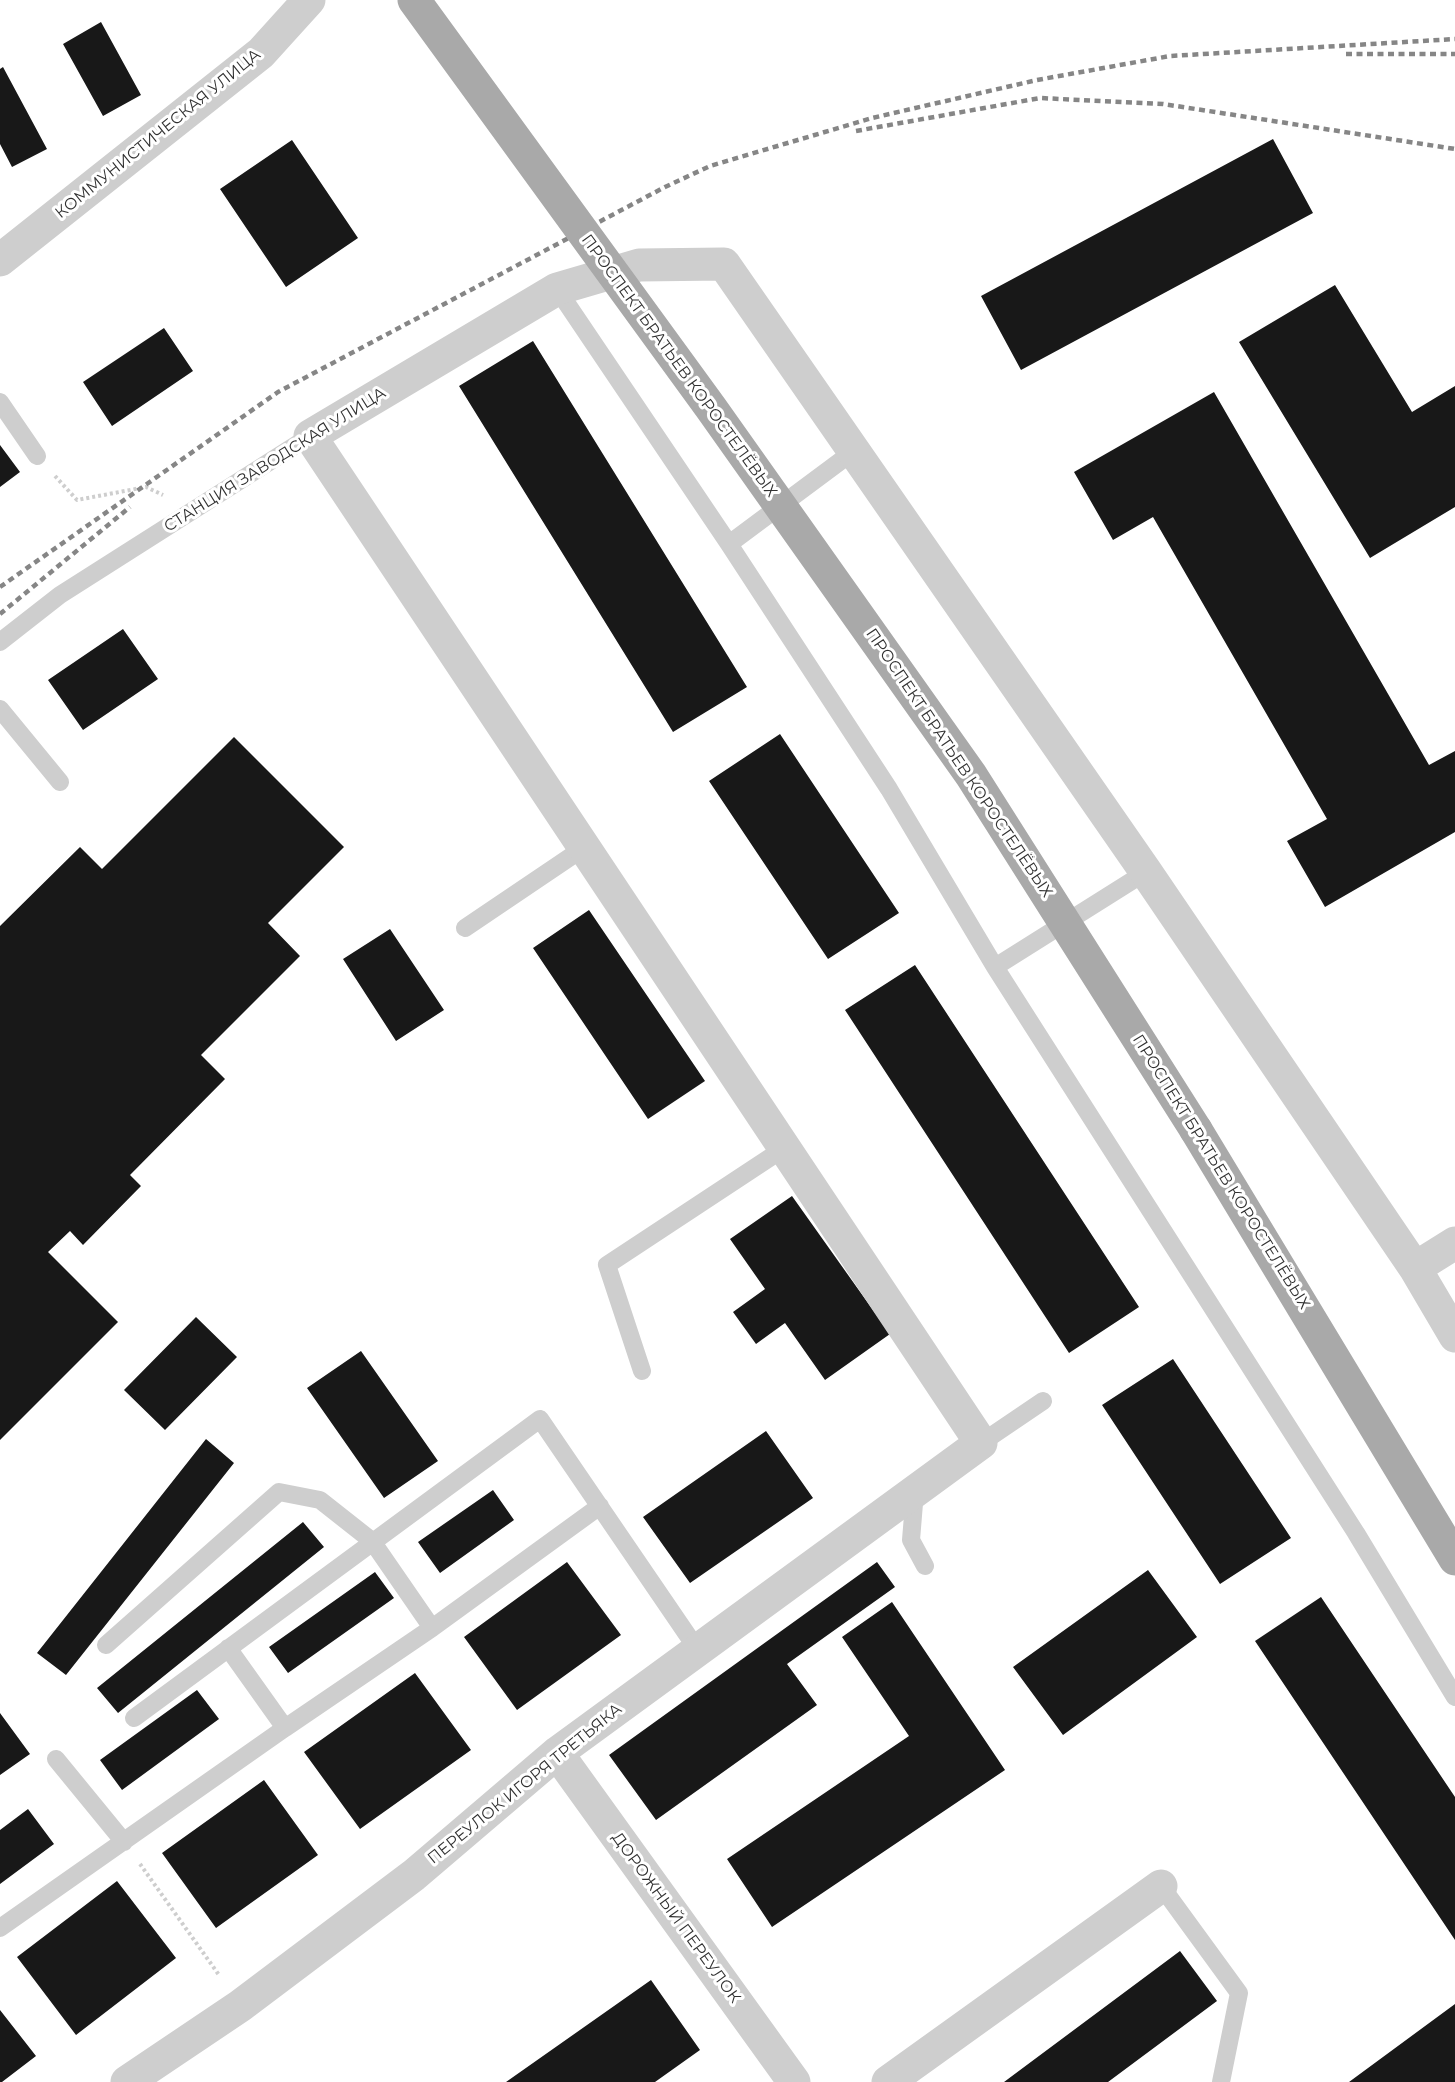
<!DOCTYPE html>
<meta charset="utf-8">
<style>
body{margin:0}
canvas{display:block;background:#fff}
</style>
<canvas width="1455" height="2082"></canvas>
<script>
const ctx = document.querySelector('canvas').getContext('2d');
ctx.lineJoin = 'round';
function fillPath(path, color) { ctx.fillStyle = color; ctx.fill(path, 'evenodd'); }
const poly = rows => new Path2D(rows.map(r => 'M' + r).join(''));
function strokePath(path, color, width, dash) { ctx.strokeStyle = color; ctx.lineWidth = width; ctx.lineCap = dash ? 'butt' : 'round'; ctx.setLineDash(dash || []); ctx.stroke(path); }
function label(font, color, halo, rows, align = 'center') {
  ctx.font = font + ' Montserrat,sans-serif'; ctx.lineWidth = 6; ctx.setLineDash([]); ctx.textBaseline = 'middle'; ctx.strokeStyle = halo; ctx.fillStyle = color; for (const [text, x, y, turn = 0] of rows) {
    ctx.save(); ctx.translate(x, y); ctx.rotate((+turn || 0) * Math.PI / 180); ctx.textAlign = isNaN(turn) ? turn : align; if (halo) ctx.strokeText(text, 0, 0); ctx.fillText(text, 0, 0); ctx.restore();
  }
}
const building = poly([
 [101,22,141,95,103,116,63,44],
 [3,67,47,149,12,167,0,144,0,69],
 [1273,139,1313,213,1021,370,981,296],
 [292,140,358,238,286,287,220,189],
 [1335,285,1412,412,1455,386,1455,507,1370,558,1239,342],
 [164,328,193,371,112,426,83,382],
 [533,341,747,687,673,732,459,386],
 [1214,392,1429,765,1455,751,1455,832,1325,907,1287,841,1327,819,1153,517,1113,540,1074,472],
 [0,445,20,472,0,487],
 [123,629,158,679,83,730,48,680],
 [780,734,899,913,828,959,709,781],
 [234,737,344,847,268,923,300,956,201,1055,225,1079,130,1175,141,1186,83,1245,70,1231,48,1252,118,1322,0,1440,0,926,80,847,102,869],
 [589,910,705,1081,648,1119,533,948],
 [390,929,444,1010,396,1041,343,959],
 [915,965,1139,1307,1069,1353,845,1010],
 [792,1196,890,1334,825,1380,785,1323,756,1344,733,1312,765,1289,730,1239],
 [196,1317,237,1357,165,1430,124,1390],
 [361,1351,438,1461,384,1498,307,1388],
 [1173,1359,1291,1538,1220,1584,1102,1405],
 [766,1431,813,1498,690,1583,643,1517],
 [206,1439,234,1463,66,1675,37,1653],
 [493,1490,514,1520,440,1573,418,1542],
 [303,1522,324,1547,118,1713,97,1688],
 [567,1562,621,1635,517,1710,464,1637],
 [877,1562,895,1587,787,1664,817,1705,656,1820,609,1755],
 [1148,1570,1197,1637,1063,1735,1013,1667],
 [375,1572,394,1598,288,1673,269,1647],
 [1321,1597,1455,1797,1455,1940,1255,1641],
 [892,1602,1005,1770,772,1927,727,1859,909,1736,842,1637],
 [415,1673,471,1750,360,1829,304,1752],
 [197,1690,219,1719,122,1790,100,1760],
 [0,1713,30,1754,0,1775],
 [264,1780,318,1855,216,1928,162,1853],
 [28,1809,54,1844,0,1884,0,1830],
 [117,1881,176,1958,76,2035,17,1957],
 [1180,1951,1217,2001,1108,2082,1004,2082],
 [651,1980,700,2050,655,2082,506,2082],
 [1455,2004,1455,2082,1349,2082],
 [0,2010,36,2056,2,2082,0,2082]
]);
const path = poly([
 [55,476,77,500,146,487,163,495],
 [140,1864,219,1975]
]);
const service = poly([
 [557,289,729,544,889,789,995,967,1356,1533,1455,1697],
 [0,402,37,456],
 [729,544,854,451],
 [0,642,60,595,310,436],
 [0,709,60,782],
 [465,928,585,847],
 [995,967,1146,872],
 [642,1371,607,1265,786,1147],
 [981,1443,1043,1401],
 [915,1491,911,1540,925,1566],
 [432,1628,600,1506],
 [106,1645,279,1492,320,1500,372,1541,432,1628,285,1728],
 [134,1718,540,1419,697,1649],
 [56,1759,124,1842],
 [1161,1886,1239,1993,1221,2082],
 [0,1928,285,1728,228,1648]
]);
const minor = poly([
 [0,260,261,53,309,0],
 [1415,1268,1455,1243],
 [557,1753,794,2082],
 [127,2082,240,2006,414,1875,557,1753,981,1443,310,436,557,289,639,265,724,264,1146,872,1415,1268,1455,1336],
 [888,2082,1161,1886]
]);
const primary = poly([
 [1196,1130,1455,1559]
]);
const rail = poly([
 [1346,54,1455,54],
 [856,131,1040,98,1163,104,1455,149],
 [0,587,278,392,665,187,710,166,872,118,1037,80,1170,56,1455,39],
 [0,614,130,507]
]);
const primaryBridge = poly([
 [414,0,711,408,971,775,1196,1130]
]);
const streetNames = [
 ["КОММУНИСТИЧЕСКАЯ УЛИЦА",158,134,-39],
 ["ПРОСПЕКТ БРАТЬЕВ КОРОСТЕЛЁВЫХ",679,366,54],
 ["СТАНЦИЯ ЗАВОДСКАЯ УЛИЦА",275,460,-32],
 ["ПРОСПЕКТ БРАТЬЕВ КОРОСТЕЛЁВЫХ",959,763,56],
 ["ПРОСПЕКТ БРАТЬЕВ КОРОСТЕЛЁВЫХ",1221,1172,58],
 ["ПЕРЕУЛОК ИГОРЯ ТРЕТЬЯКА",525,1784,-39],
 ["ДОРОЖНЫЙ ПЕРЕУЛОК",676,1918,54]
];
fillPath(building, '#181818');
strokePath(path, '#cecece', 4, [3, 3]);
strokePath(service, '#cecece', 18);
strokePath(minor, '#cecece', 33);
strokePath(primary, '#a9a9a9', 33);
strokePath(rail, '#868686', 4.5, [6, 4.5]);
strokePath(primaryBridge, '#a9a9a9', 33);
label('16px', '#313131', '#fff', streetNames);
</script>
